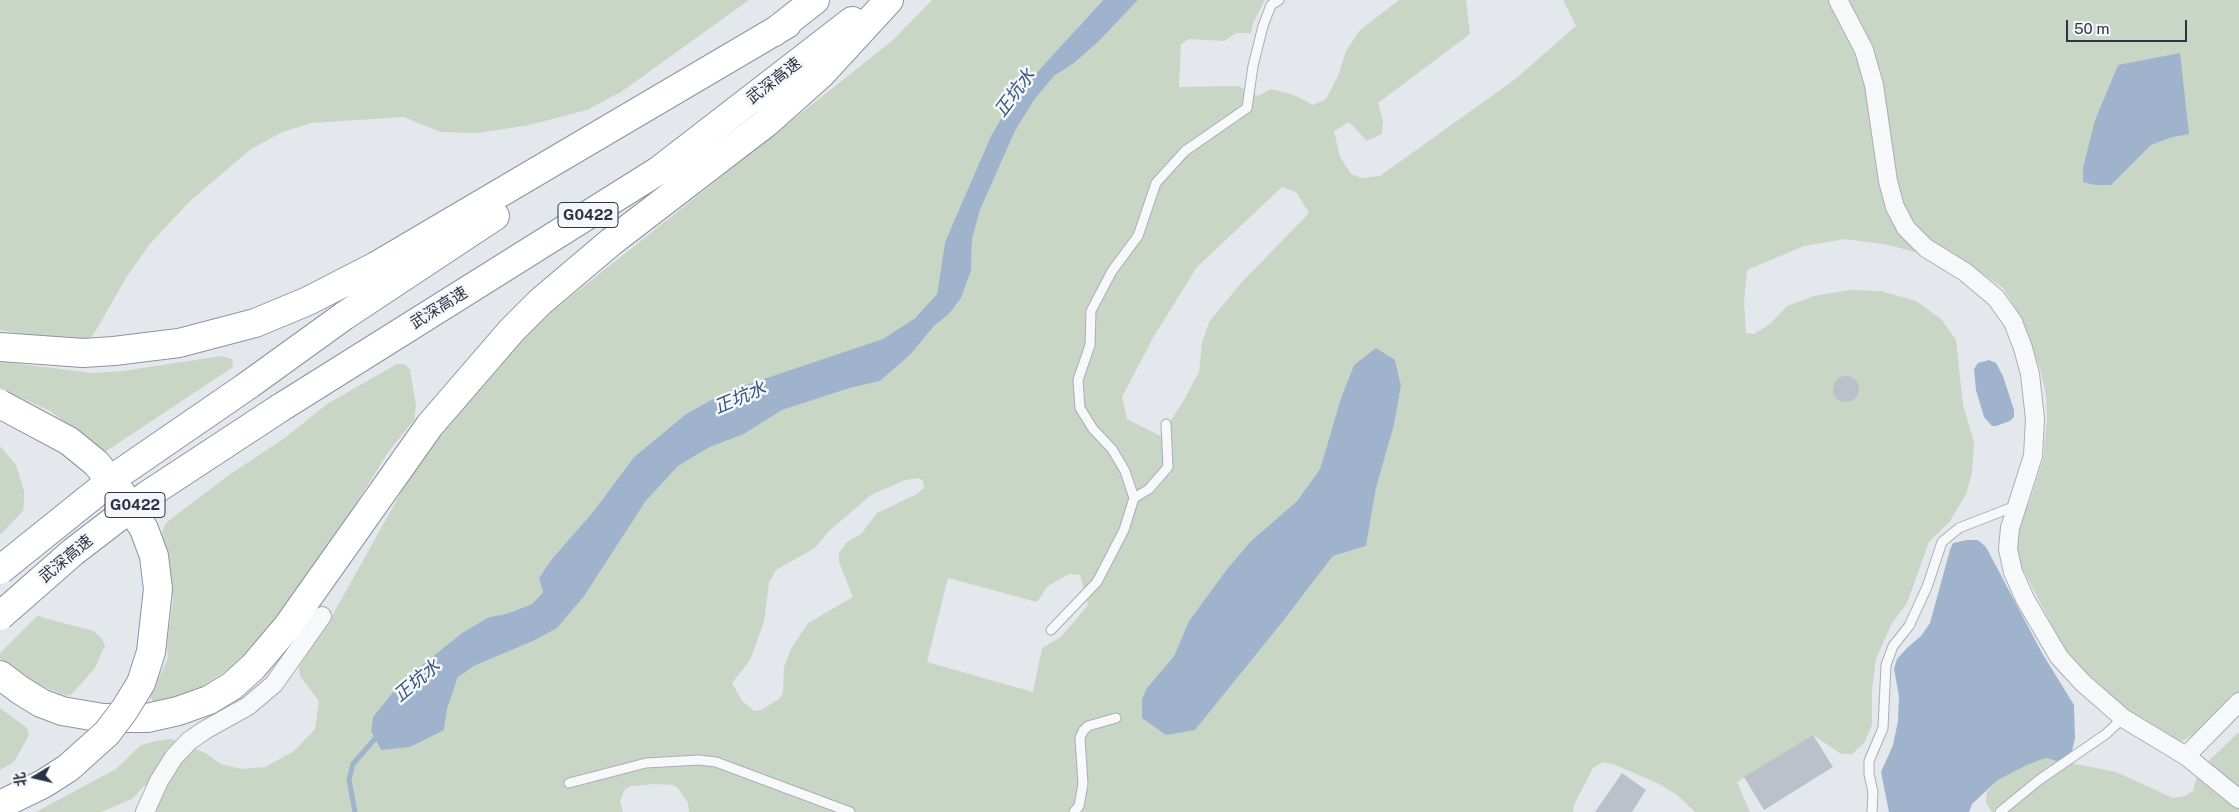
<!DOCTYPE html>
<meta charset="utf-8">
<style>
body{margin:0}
#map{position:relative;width:2239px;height:812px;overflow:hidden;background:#e4e7ec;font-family:"Public Sans","Noto Sans SC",sans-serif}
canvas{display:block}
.north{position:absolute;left:10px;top:752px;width:50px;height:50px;-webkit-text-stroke:4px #f4f6f9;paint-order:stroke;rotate:261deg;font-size:14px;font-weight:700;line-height:20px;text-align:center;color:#2b3445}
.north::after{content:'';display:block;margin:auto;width:18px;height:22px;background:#2b3445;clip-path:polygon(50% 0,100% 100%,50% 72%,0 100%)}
.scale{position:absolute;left:2066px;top:20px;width:121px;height:22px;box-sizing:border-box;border:2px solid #2b3445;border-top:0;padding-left:6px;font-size:15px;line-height:18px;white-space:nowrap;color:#2b3445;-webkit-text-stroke:4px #f4f6f9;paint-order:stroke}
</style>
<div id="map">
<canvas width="2239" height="812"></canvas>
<div class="north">北</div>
<div class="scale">50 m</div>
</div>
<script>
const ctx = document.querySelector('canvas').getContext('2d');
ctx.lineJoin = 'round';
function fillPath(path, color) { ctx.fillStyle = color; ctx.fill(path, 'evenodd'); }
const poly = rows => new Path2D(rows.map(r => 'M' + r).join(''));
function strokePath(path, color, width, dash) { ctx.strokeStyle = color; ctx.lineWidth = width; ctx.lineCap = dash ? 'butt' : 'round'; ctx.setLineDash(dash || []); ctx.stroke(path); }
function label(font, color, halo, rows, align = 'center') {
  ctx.font = font + ' "Public Sans","Noto Sans SC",sans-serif'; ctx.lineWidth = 5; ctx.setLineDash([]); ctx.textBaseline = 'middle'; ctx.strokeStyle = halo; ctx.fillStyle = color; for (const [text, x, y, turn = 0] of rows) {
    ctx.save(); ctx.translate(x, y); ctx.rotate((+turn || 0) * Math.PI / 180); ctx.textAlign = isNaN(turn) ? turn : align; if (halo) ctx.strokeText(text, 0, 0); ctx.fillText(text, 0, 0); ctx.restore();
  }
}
const green = poly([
 [0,0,749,0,621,92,587,110,529,125,478,133,440,132,404,117,312,123,282,132,251,149,190,201,149,245,126,278,95,332,87,342,75,344,0,330],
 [932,0,1103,0,1079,26,990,138,945,242,937,294,915,318,883,339,686,414,634,457,593,512,551,560,539,578,543,592,532,604,506,614,489,617,462,633,401,682,373,717,371,731,381,750,444,730,447,709,458,677,474,666,533,641,628,526,645,502,678,466,710,447,744,434,782,410,850,388,880,381,910,355,934,326,949,314,961,298,971,271,972,239,980,210,1015,131,1034,100,1054,76,1074,63,1098,42,1138,0,1265,0,1253,23,1251,33,1236,33,1224,41,1189,39,1181,44,1179,87,1238,86,1258,96,1271,89,1294,95,1313,105,1326,99,1338,76,1346,51,1360,30,1399,0,1466,0,1470,34,1378,103,1383,121,1382,134,1367,141,1349,122,1334,131,1340,157,1351,174,1361,178,1380,176,1514,80,1576,26,1563,0,2239,0,2239,691,2198,732,2181,742,2175,742,2144,724,2088,680,2064,648,2019,562,2016,547,2019,527,2030,500,2043,460,2047,419,2046,394,2040,369,2020,316,2003,288,1974,268,1889,245,1845,239,1804,246,1747,270,1744,302,1746,333,1754,334,1770,324,1787,306,1814,296,1850,290,1880,291,1916,301,1941,319,1956,340,1963,405,1974,442,1972,473,1966,494,1950,521,1929,542,1907,603,1891,625,1876,659,1872,689,1872,725,1864,743,1852,754,1841,754,1813,735,1737,782,1750,812,1695,812,1676,794,1657,783,1615,765,1603,762,1593,768,1574,805,1573,812,689,812,688,803,678,788,672,785,655,784,631,786,625,789,620,801,623,812,157,812,160,792,153,783,144,786,132,799,101,812,36,812,116,769,141,745,156,741,172,739,205,753,221,764,241,769,265,767,294,751,315,729,319,701,300,676,299,667,332,616,408,480,468,393,510,345,893,40],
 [2118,65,2173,137,2151,145,2111,185,2095,120],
 [1282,187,1296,192,1309,213,1241,283,1209,322,1202,343,1199,372,1184,400,1161,436,1127,419,1122,397,1154,336,1197,267],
 [1395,360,1401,386,1394,425,1376,487,1366,546,1333,556,1280,625,1195,730,1147,688,1174,656,1189,621,1227,569,1251,541,1297,501,1320,469,1341,398,1354,365],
 [919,478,923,481,924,488,917,494,877,513,861,534,847,542,839,553,839,562,853,597,808,623,791,649,784,667,783,692,779,699,761,710,754,711,742,701,732,683,750,660,764,622,769,583,776,570,815,548,829,531,871,495,905,480],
 [1069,574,1080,575,1088,605,1061,637,1042,648,1033,692,927,662,948,578,1037,602,1048,586],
 [221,356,232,359,233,367,105,452,50,411,0,388,0,363,3,362,93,373,123,371],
 [397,364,405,364,410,370,416,406,414,420,389,451,317,565,272,626,232,667,198,689,179,697,155,702,152,700,150,696,168,658,167,646,173,599,162,532,166,523,226,477,286,437,327,404],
 [0,446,16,465,24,491,24,502,23,511,0,535],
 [38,615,44,618,94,631,102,639,105,645,95,668,72,694,66,696,27,680,12,670,0,658,0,653],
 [0,708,27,728,29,735,14,762,0,770],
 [2239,732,2239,812,1992,812,1986,803,1987,792,1998,780,2027,765,2046,758,2116,772,2173,798,2185,796,2193,791,2198,771]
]);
const water = poly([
 [1103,0,1138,0,1098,42,1074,63,1054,76,1034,100,1015,131,980,210,972,239,971,271,961,298,949,314,934,326,910,355,880,381,850,388,782,410,744,434,710,447,678,466,645,502,584,596,557,628,533,641,474,666,458,677,447,709,444,730,410,747,381,750,371,731,373,717,401,682,462,633,489,617,506,614,532,604,543,592,539,578,551,560,593,512,634,457,686,414,728,391,883,339,915,318,937,294,945,242,990,138,1012,100],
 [2180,53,2189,134,2173,137,2151,145,2111,185,2095,185,2083,182,2083,168,2095,120,2118,65],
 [1376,348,1395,360,1401,386,1394,425,1376,488,1366,546,1333,556,1280,625,1195,730,1166,735,1142,718,1142,699,1147,688,1174,656,1189,621,1227,569,1251,541,1297,501,1320,469,1341,398,1354,365],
 [1989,360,1996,363,2003,376,2014,410,2014,417,2010,421,1996,426,1992,426,1984,417,1976,390,1974,369,1978,363],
 [1967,540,1978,540,1986,547,2042,653,2074,705,2075,739,2070,758,2064,763,2046,758,2027,765,1998,780,1972,804,1969,812,1889,812,1881,772,1893,745,1898,721,1899,696,1894,669,1897,659,1907,648,1921,636,1930,623,1950,550,1953,543]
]);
const stream = poly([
 [355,812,349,780,353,764,379,734]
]);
const building = poly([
 '1833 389a13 13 0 1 1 26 0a13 13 0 1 1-26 0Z',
 [1813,735,1833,767,1764,810,1744,777],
 [1622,773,1646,790,1632,812,1595,812]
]);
const lane = poly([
 [1134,498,1149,489,1168,467,1166,424],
 [1051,630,1097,582,1124,530,1134,498,1125,471,1112,449,1093,429,1080,408,1078,380,1090,345,1091,311,1112,271,1138,236,1156,183,1185,151,1247,108,1253,66,1263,26,1271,5,1279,0],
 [569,783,646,763,699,760,716,762,850,812],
 [1074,812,1079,806,1083,784,1080,738,1083,731,1088,726,1116,718],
 [1872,812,1873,792,1869,774,1869,761,1883,728,1886,665,1893,646,1909,626,1927,587,1942,542,1959,528,2018,505],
 [2000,812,2039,780,2106,734,2123,718]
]);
const street = poly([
 [1838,0,1864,50,1874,85,1888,181,1895,207,1906,228,1926,248,1965,272,1996,298,2013,322,2023,348,2030,374,2035,419,2033,456,2010,528,2008,549,2013,572,2025,599,2059,657,2083,683,2123,718,2186,756,2239,799],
 [2186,756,2239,702],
 [145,812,159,781,174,757,189,741,205,730,248,706,274,684,322,616]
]);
const highway = poly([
 [773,33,815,0],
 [0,347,83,353,114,351,179,343,255,323,308,301,376,266,787,24],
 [247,386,344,316,495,216],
 [280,408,658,171,852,21],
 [0,675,20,690,41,703,62,711,103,718,147,718,178,711,209,700,232,686,253,667,287,627,430,425,512,330,540,302,611,242,766,123,821,74,889,0]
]);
const highwayBridge = poly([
 [0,404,69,441,96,463,121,493,144,529,154,556,158,589,151,652,141,683,125,709,107,733,68,768,43,784,0,805],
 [0,570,122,472,247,386],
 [0,616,73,552,146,496,280,408]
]);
const shields = [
 [588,215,60],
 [135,505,60]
];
const shieldNames = [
 ["G0422",588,215],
 ["G0422",135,505]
];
const streetNames = [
 ["武深高速",774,81,-38],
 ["武深高速",439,308,-32],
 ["武深高速",66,559,-40]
];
const waterNames = [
 ["正坑水",1015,93,-53],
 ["正坑水",740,398,-23],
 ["正坑水",417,681,-40]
];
fillPath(green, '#c9d6c5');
fillPath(water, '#9fb4cc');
strokePath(stream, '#9fb4cc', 5);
fillPath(building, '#bbc0ca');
strokePath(lane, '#a9aeb7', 11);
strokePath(street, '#a9aeb7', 20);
strokePath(highway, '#8b94a3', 30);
strokePath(lane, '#f7f8fa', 9);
strokePath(street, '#f7f8fa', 18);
strokePath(highway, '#fff', 28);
strokePath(highwayBridge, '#8b94a3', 30, []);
strokePath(highwayBridge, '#fff', 28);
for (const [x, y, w] of shields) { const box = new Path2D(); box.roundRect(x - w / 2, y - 12.5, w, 25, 4); ctx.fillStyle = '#f4f6f9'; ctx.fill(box); strokePath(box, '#2b3445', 1); }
label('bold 15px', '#2b3445', null, shieldNames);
label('16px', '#2b3445', '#f4f6f9', streetNames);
label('italic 18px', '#34527a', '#f4f6f9', waterNames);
</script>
